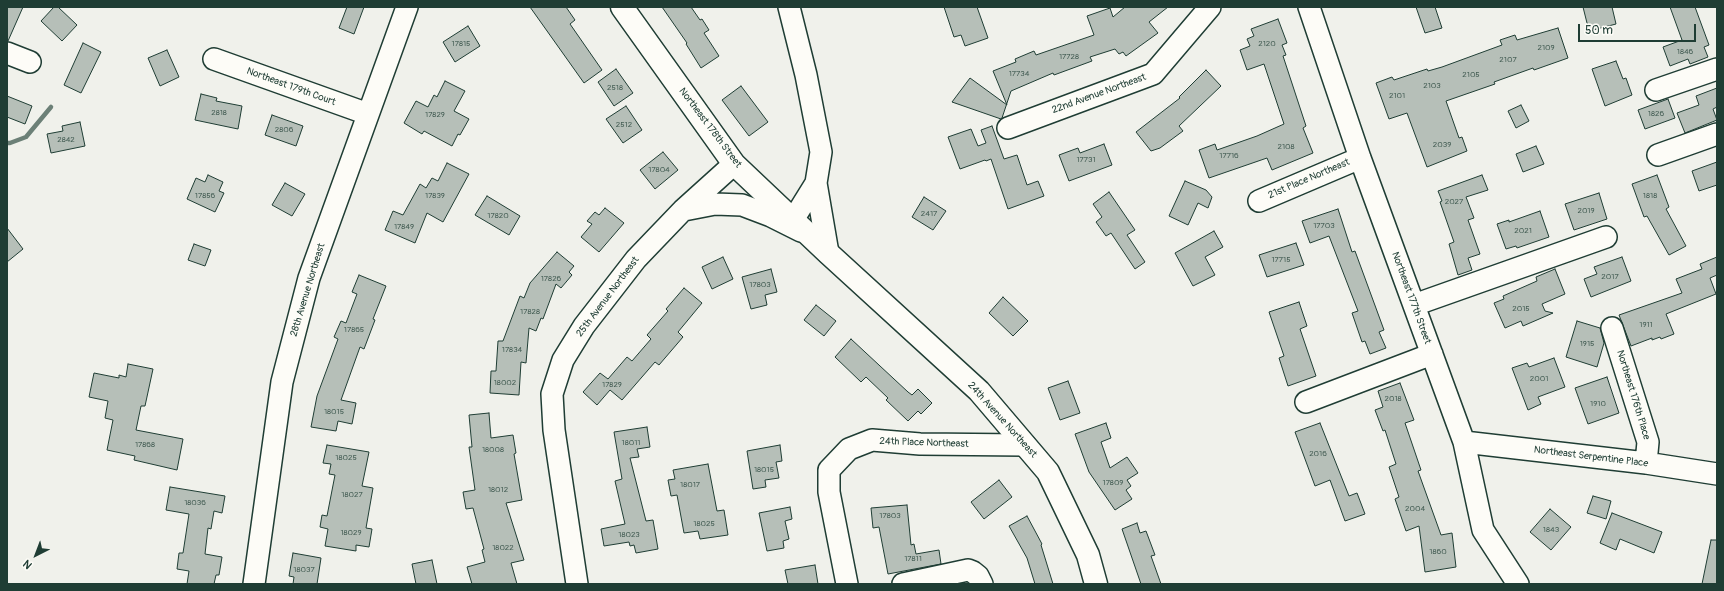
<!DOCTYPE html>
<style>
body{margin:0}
#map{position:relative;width:1724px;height:591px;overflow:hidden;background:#f0f1eb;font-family:Pangolin,sans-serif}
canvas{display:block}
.frame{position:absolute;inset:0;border:8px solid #1f3d34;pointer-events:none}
.north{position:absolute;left:16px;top:535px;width:40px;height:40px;-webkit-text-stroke:3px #fdfcf7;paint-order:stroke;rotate:222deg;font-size:11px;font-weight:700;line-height:16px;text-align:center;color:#1f3d34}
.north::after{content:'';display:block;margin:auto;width:14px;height:18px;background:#1f3d34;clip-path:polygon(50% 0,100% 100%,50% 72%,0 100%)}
.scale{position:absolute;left:1578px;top:24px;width:118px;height:18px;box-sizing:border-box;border:2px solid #1f3d34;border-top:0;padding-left:5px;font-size:12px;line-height:14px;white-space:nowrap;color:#1f3d34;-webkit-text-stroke:3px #fdfcf7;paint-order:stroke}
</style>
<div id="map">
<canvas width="1724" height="591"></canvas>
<div class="frame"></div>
<div class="north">N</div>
<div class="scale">50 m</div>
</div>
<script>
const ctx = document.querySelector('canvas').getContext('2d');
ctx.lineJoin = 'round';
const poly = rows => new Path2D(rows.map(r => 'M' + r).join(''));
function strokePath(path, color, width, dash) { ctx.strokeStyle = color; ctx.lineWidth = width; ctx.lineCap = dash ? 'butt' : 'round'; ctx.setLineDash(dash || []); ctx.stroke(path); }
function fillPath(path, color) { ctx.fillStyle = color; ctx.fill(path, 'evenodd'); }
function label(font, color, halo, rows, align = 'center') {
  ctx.font = font + ' Pangolin,sans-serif'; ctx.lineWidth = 4; ctx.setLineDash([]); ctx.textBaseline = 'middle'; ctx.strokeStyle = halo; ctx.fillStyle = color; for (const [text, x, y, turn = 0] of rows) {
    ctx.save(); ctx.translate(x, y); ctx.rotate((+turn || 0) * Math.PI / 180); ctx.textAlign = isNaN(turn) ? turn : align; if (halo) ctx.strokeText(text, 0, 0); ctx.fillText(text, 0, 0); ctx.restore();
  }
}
const stream = poly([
 [7,143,10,143,26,137,51,107]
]);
const building = poly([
 [7,7,23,7,8,41,7,41,7,7],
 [54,7,58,7,77,25,62,41,41,21,54,7],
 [347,7,364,7,354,34,339,28,347,7],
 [530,7,566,7,575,20,570,24,602,70,584,83,530,7],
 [662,7,691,7,700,20,702,19,709,30,704,33,719,56,701,68,686,44,687,43,662,7],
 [944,7,977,7,988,38,965,46,961,35,954,37,944,7],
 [1125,7,1168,7,1149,22,1158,33,1126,56,1123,52,1119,54,1115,49,1090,57,1092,61,1054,75,1053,73,1011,91,1002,118,1001,119,952,102,970,78,1007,105,993,71,1016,62,1015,59,1034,51,1036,55,1094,35,1087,16,1110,8,1113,17,1125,7],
 [1416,7,1435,7,1442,28,1425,33,1416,7],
 [1583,7,1612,7,1616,24,1589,31,1583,7],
 [1670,7,1695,7,1709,45,1704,47,1708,57,1690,64,1688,59,1670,66,1663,47,1682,40,1670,7],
 [1278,19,1287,43,1282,45,1286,55,1283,56,1306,126,1303,128,1313,153,1272,170,1267,158,1209,178,1199,150,1215,144,1217,150,1257,136,1284,124,1264,64,1247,70,1240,50,1250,46,1247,39,1254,36,1251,29,1278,19],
 [468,26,480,46,455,62,443,42,468,26],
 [1558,28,1568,58,1534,70,1533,68,1494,82,1495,84,1446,101,1459,138,1462,137,1467,151,1427,167,1407,113,1389,119,1376,83,1392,77,1394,80,1427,69,1428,71,1442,67,1502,45,1500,40,1515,35,1517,40,1558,28],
 [83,43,101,52,81,93,64,85,83,43],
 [167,50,179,77,160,86,148,58,167,50],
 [1616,61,1623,79,1626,78,1632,95,1605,106,1592,69,1616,61],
 [616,69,633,93,614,106,598,82,616,69],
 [1206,70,1221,86,1179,126,1183,131,1160,148,1151,151,1136,132,1180,98,1179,97,1206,70],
 [445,81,465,91,454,111,469,119,460,135,458,134,452,146,424,131,422,134,404,123,416,101,428,107,434,95,437,97,445,81],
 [741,86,768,122,749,136,722,100,741,86],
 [1717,88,1717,107,1713,109,1717,120,1685,133,1677,113,1699,105,1696,96,1717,88],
 [201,94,217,98,216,101,242,106,238,129,195,120,201,94],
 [7,96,32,106,25,124,7,117,7,96],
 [1668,99,1675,118,1645,129,1638,110,1668,99],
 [1521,105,1529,121,1516,128,1508,111,1521,105],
 [626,106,642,130,623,143,606,119,626,106],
 [272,115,303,126,296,146,265,135,272,115],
 [80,122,85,146,51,153,47,134,63,131,62,126,80,122],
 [992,126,1004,159,1017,155,1027,185,1038,181,1044,196,1008,209,991,159,986,161,985,160,960,169,948,137,971,129,978,146,986,143,981,130,992,126],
 [1104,144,1112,165,1069,181,1059,155,1078,148,1080,153,1104,144],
 [1536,146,1544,164,1523,172,1516,154,1536,146],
 [663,152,678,170,655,189,640,170,663,152],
 [1717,162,1717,185,1699,191,1692,171,1717,162],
 [447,163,469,174,443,222,427,213,415,243,385,230,393,211,403,215,420,184,426,188,432,178,438,181,447,163],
 [208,175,223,182,219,191,224,193,215,212,187,199,196,178,205,182,208,175],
 [1482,175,1488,190,1466,197,1474,218,1468,220,1480,254,1468,258,1472,270,1458,275,1449,244,1454,242,1440,202,1442,201,1438,191,1482,175],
 [1657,175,1669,207,1666,209,1686,246,1669,255,1647,216,1644,217,1632,184,1657,175],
 [1185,181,1206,190,1212,197,1208,208,1198,203,1188,225,1169,216,1185,181],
 [285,183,305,194,292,216,272,205,285,183],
 [1109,192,1135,230,1127,235,1145,262,1135,269,1111,233,1106,236,1096,222,1102,217,1093,204,1109,192],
 [1599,193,1607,219,1574,230,1565,204,1599,193],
 [487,196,520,216,509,235,475,215,487,196],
 [924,197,946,211,933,230,912,217,924,197],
 [605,208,624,223,599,252,581,237,592,224,587,221,595,212,599,215,605,208],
 [1338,209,1352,252,1355,251,1384,330,1379,332,1386,348,1370,354,1365,341,1362,342,1352,313,1358,311,1329,236,1310,243,1302,221,1338,209],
 [1540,211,1549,237,1517,248,1516,246,1506,249,1497,224,1509,220,1509,222,1540,211],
 [7,228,23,249,7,262,7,228],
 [1214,231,1223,247,1205,257,1215,275,1193,286,1175,253,1214,231],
 [1296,243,1304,265,1267,277,1259,255,1296,243],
 [194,244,211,250,205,266,188,260,194,244],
 [557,252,574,266,569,272,572,275,561,288,556,284,543,319,541,318,536,331,529,328,526,363,521,362,519,395,490,393,491,371,496,371,498,341,503,341,520,296,524,298,530,283,557,252],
 [723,257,733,279,712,289,702,267,723,257],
 [1622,257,1631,281,1591,297,1584,279,1597,274,1594,267,1622,257],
 [1717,257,1717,275,1710,278,1716,294,1666,314,1674,334,1661,339,1660,337,1652,340,1652,338,1631,346,1619,315,1682,293,1676,279,1702,269,1700,264,1717,257],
 [771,269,777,292,765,295,767,305,751,309,742,277,771,269],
 [1555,269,1565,294,1542,304,1545,311,1553,313,1523,326,1521,321,1505,328,1494,303,1504,299,1503,296,1537,281,1536,277,1555,269],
 [359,275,386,286,373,319,375,320,364,349,360,347,341,400,356,403,352,424,338,421,336,431,311,427,317,396,338,339,334,337,341,321,346,323,357,294,352,292,359,275],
 [684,288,702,303,678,332,683,337,659,365,655,362,622,400,610,390,597,405,583,392,600,373,608,379,627,357,632,361,651,339,647,335,668,311,666,309,684,288],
 [1003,297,1028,321,1013,336,989,313,1003,297],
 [1299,302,1307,326,1300,329,1316,376,1288,386,1279,358,1284,356,1269,312,1299,302],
 [816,305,836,321,824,336,804,320,816,305],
 [1577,321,1600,328,1604,343,1597,367,1566,357,1577,321],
 [851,339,908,392,912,395,918,389,932,403,921,414,918,411,908,421,886,400,888,398,866,377,861,382,835,357,851,339],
 [1554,358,1565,387,1538,397,1541,404,1528,410,1512,368,1527,363,1529,367,1554,358],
 [128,364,153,369,145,406,141,406,136,430,183,439,177,470,134,460,135,456,107,450,113,420,105,418,108,401,89,397,94,373,119,378,119,375,126,377,128,364],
 [1607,377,1619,413,1588,424,1575,388,1607,377],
 [1068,381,1080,413,1060,420,1048,388,1068,381],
 [1400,383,1414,420,1405,423,1421,470,1418,471,1441,535,1452,533,1456,567,1425,572,1419,526,1406,531,1395,499,1399,497,1389,467,1396,464,1385,430,1383,431,1375,410,1383,407,1378,391,1400,383],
 [489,413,491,438,513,435,516,453,514,454,522,500,506,503,524,560,511,563,517,584,472,584,467,567,485,562,482,550,484,549,473,508,466,509,463,492,475,490,469,447,472,447,469,415,489,413],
 [1106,423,1111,438,1101,442,1110,468,1127,457,1138,473,1127,480,1131,486,1126,490,1132,499,1115,510,1089,472,1075,434,1106,423],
 [1320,423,1349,496,1357,493,1365,514,1345,521,1330,480,1315,486,1295,432,1320,423],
 [647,427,650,447,637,449,639,457,630,458,646,521,653,520,658,549,636,553,634,545,630,546,629,542,604,546,601,529,625,524,615,481,622,479,614,432,647,427],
 [327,445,369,452,362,486,373,488,366,528,372,529,369,547,356,545,356,551,325,546,328,529,320,527,322,515,327,516,335,475,329,474,331,464,323,463,327,445],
 [780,445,782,461,776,462,779,478,765,480,766,487,753,489,747,451,780,445],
 [708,464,717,511,724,510,728,535,700,539,698,531,684,533,677,495,671,496,668,480,675,479,673,470,708,464],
 [999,480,1012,497,984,519,971,502,999,480],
 [170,487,225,496,222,513,214,511,211,529,208,528,205,554,222,557,219,575,216,575,214,584,187,584,189,571,177,569,179,553,183,553,189,514,166,510,170,487],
 [1593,496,1611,501,1606,519,1587,513,1593,496],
 [907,505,911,545,914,544,916,554,939,550,941,564,888,574,879,527,873,528,871,508,907,505],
 [790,507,792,519,785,521,789,539,783,541,784,548,767,551,759,513,790,507],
 [1550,509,1571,527,1551,550,1530,532,1550,509],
 [1612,513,1662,532,1654,553,1620,539,1616,550,1600,543,1612,513],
 [1027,516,1042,544,1041,545,1053,584,1035,584,1027,558,1009,526,1027,516],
 [1137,523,1140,533,1146,531,1155,555,1151,556,1161,584,1141,584,1122,529,1137,523],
 [1711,540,1717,540,1717,584,1702,584,1711,540],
 [293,553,321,558,317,584,293,584,294,577,289,576,293,553],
 [432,560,437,584,416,584,412,564,432,560],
 [815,565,818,584,788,584,785,570,815,565]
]);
const minor = poly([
 [789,7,806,75,821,152,816,183,793,220],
 [1309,7,1360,158,1464,442,1483,530,1518,584],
 [7,53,30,62],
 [214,59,368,114],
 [1656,90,1717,69],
 [1008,128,1153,74,1210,7],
 [1658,155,1717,134],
 [816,183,828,253],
 [1259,201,1360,158],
 [684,210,715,204,742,205,771,216,801,231],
 [1414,305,1606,237],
 [1612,328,1648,442,1646,463],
 [1306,402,1432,354],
 [1464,442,1646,463,1717,474],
 [254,584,282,382,309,278,407,7],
 [577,584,554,430,552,394,563,360,584,326,636,259,683,210,734,164],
 [847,584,829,492,829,470,849,449,872,440,920,444,1025,445],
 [903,584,968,570,973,572,978,576,982,584]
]);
const major = poly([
 [622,7,734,164,828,253,979,391,1048,472,1088,555,1096,584]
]);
const numberNames = [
 ["17815",461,44],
 ["2120",1267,44],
 ["2109",1546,48],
 ["1846",1685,52],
 ["17728",1069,57],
 ["2107",1508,60],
 ["17734",1019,74],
 ["2105",1471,75],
 ["2103",1432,86],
 ["2518",615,88],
 ["2101",1397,96],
 ["2818",219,113],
 ["1826",1656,114],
 ["17829",435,115],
 ["2512",624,125],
 ["2806",284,130],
 ["2842",66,140],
 ["2039",1442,145],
 ["2108",1286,147],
 ["17716",1229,156],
 ["17731",1086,160],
 ["17804",659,170],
 ["17856",205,196],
 ["17839",435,196],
 ["1818",1650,196],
 ["2027",1454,202],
 ["2019",1586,211],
 ["2417",929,214],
 ["17820",498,216],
 ["17703",1324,226],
 ["17849",404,227],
 ["2021",1523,231],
 ["17715",1281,260],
 ["2017",1610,277],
 ["17826",551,279],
 ["17803",760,285],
 ["2015",1521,309],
 ["17828",530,312],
 ["1911",1646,325],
 ["17865",354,330],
 ["1915",1587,344],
 ["17834",512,350],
 ["2001",1539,379],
 ["18002",505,383],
 ["17829",612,385],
 ["2018",1393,399],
 ["1910",1598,404],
 ["18015",334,412],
 ["18011",631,443],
 ["17868",145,445],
 ["18008",493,450],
 ["2016",1318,454],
 ["18025",346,458],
 ["18015",764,470],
 ["17809",1113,483],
 ["18017",690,485],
 ["18012",498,490],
 ["18027",352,495],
 ["18036",195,503],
 ["2004",1415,509],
 ["17803",890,516],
 ["18025",704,524],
 ["1843",1551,530],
 ["18029",351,533],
 ["18023",629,535],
 ["18022",503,548],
 ["1860",1438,552],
 ["17811",913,559],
 ["18037",304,570]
];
const streetNames = [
 ["Northeast 179th Court",291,87,20],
 ["22nd Avenue Northeast",1099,94,-20],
 ["Northeast 178th Street",710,128,53],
 ["21st Place Northeast",1309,179,-23],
 ["28th Avenue Northeast",308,290,-73],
 ["25th Avenue Northeast",608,297,-53],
 ["Northeast 177th Street",1411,298,70],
 ["Northeast 176th Place",1633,395,73],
 ["24th Avenue Northeast",1002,420,48],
 ["24th Place Northeast",924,443,2],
 ["Northeast Serpentine Place",1591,457,7]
];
strokePath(stream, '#6c8077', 4.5);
fillPath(building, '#b6bfb8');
strokePath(building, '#1f3d34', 1);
strokePath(minor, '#1f3d34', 24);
strokePath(major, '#1f3d34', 25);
strokePath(minor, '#fdfcf7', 21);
strokePath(major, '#fdfcf7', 22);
label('8px', '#455e55', null, numberNames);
label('10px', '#1f3d34', '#fdfcf7', streetNames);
</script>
